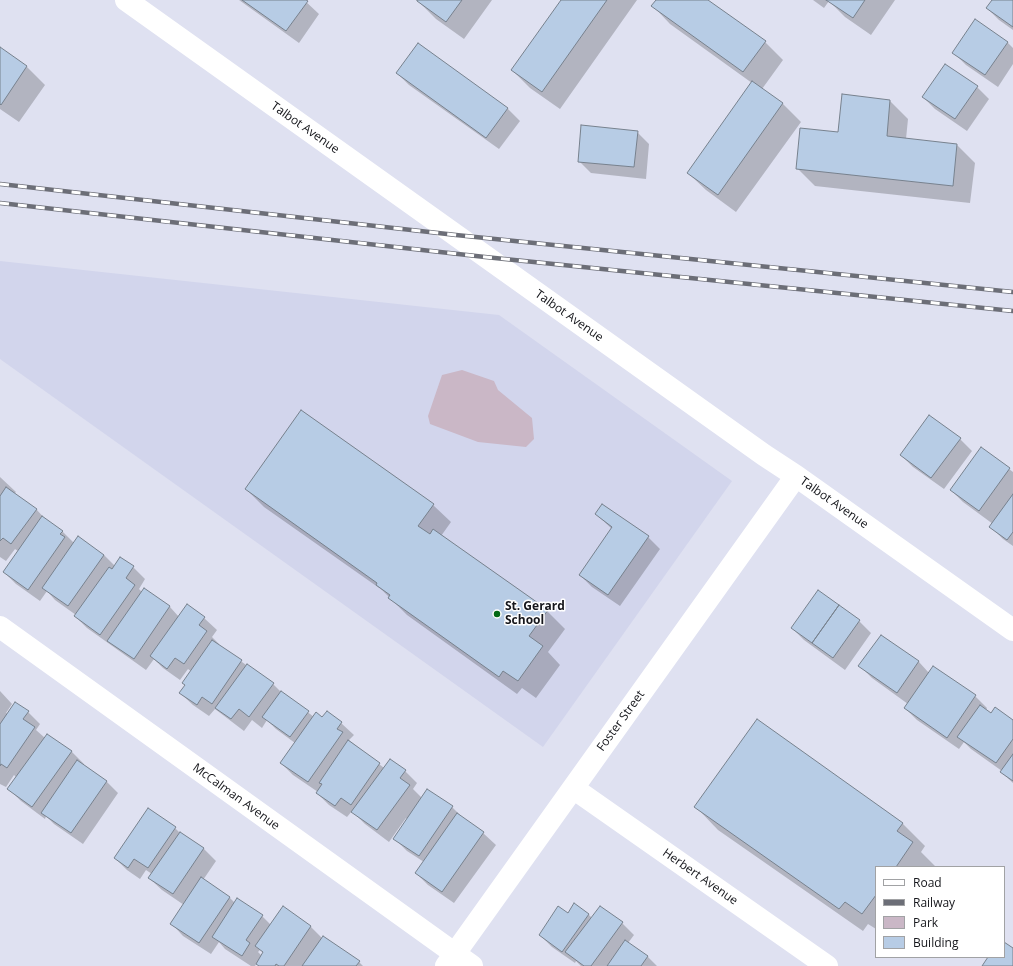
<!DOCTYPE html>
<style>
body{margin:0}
#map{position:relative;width:1013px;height:966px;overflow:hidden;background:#dfe1f1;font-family:"Open Sans",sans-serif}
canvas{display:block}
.legend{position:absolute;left:875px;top:866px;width:130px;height:92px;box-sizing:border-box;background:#fff;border:1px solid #a1a2a4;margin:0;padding:5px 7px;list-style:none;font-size:12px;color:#15161b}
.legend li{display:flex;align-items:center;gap:8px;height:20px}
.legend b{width:20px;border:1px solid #a1a2a4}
</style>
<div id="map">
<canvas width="1013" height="966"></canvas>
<ul class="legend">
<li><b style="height:5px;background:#fff"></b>Road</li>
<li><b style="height:5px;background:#6c6e77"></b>Railway</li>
<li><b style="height:11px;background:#cab7c6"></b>Park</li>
<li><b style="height:11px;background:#b7cce5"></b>Building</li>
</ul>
</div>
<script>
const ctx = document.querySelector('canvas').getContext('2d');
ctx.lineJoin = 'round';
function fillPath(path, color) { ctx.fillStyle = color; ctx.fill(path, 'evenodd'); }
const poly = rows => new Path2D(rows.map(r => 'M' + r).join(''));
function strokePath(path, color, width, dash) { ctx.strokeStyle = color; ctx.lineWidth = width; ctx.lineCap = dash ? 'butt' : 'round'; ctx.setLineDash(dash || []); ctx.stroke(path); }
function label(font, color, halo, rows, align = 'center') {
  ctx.font = font + ' "Open Sans",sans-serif'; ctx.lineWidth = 3; ctx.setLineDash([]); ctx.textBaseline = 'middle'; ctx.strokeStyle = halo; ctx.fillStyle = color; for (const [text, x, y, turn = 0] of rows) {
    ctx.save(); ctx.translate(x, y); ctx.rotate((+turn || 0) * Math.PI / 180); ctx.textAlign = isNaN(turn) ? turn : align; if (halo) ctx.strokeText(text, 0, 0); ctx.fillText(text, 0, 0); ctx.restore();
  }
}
const built = poly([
 [0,261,499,315,732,481,543,747,0,359]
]);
const green = poly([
 [462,370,494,381,498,390,532,418,534,439,526,447,478,442,430,424,428,416,442,375]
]);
const shadow = poly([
 [239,0,304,0,319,14,299,43],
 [419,0,492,0,464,39,436,19,418,1],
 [562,0,637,0,560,109,530,88,512,70],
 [657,0,706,0,765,42,783,60,762,89,783,104,801,122,736,212,706,190,688,173,752,83,670,24,653,6],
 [813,0,895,0,871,35,845,17,829,1,824,8],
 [993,0,1013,0,1013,30,999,20,987,8],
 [1007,42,1013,48,1013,64,998,87,966,65,954,53],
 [0,48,27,67,45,85,19,122,0,109],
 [397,73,508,109,520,121,499,149,409,85],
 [977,87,989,99,967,131,935,109,923,97],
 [890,101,908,119,906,139,957,145,975,163,970,203,815,186,797,168,839,133],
 [637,132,649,144,646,179,591,173,579,161],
 [960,439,972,451,944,489,913,467,901,455],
 [1009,469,1013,472,1013,546,1003,539,991,527,993,524,963,502,951,490],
 [0,477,16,492,14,494,36,509,48,522,62,531,74,543,104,555,115,566,133,567,145,579,139,589,142,592,144,589,170,607,179,617,187,605,204,618,217,630,212,637,219,644,218,645,273,684,281,692,314,717,341,723,354,735,349,740,384,768,390,760,405,771,417,783,413,789,422,798,452,807,464,819,483,833,496,845,454,903,428,885,416,873,424,862,407,851,395,839,407,819,406,818,389,842,365,824,352,811,347,817,329,805,317,793,318,792,293,775,281,763,295,743,276,729,267,720,262,728,252,720,244,731,215,709,209,716,193,705,180,693,186,686,192,672,188,669,180,680,163,668,154,659,146,670,87,628,75,616,76,615,55,600,47,591,40,601,16,584,4,572,18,551,15,549,6,561,0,557],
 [246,489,433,505,451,522,441,536,547,611,565,629,548,652,560,665,536,698,522,688,517,694,407,615,382,590,264,507],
 [596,514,648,537,660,549,620,606,592,587,580,575,612,529],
 [818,591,859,621,871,633,845,670,804,640,792,628],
 [881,636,919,662,929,673,975,696,987,708,986,710,991,714,1013,721,1013,783,1001,772,1002,771,971,749,964,742,959,749,917,720,905,708,908,704,872,678,860,666],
 [0,691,12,704,6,713,8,714,28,712,40,724,36,730,45,738,47,735,72,752,84,764,83,765,106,781,118,793,83,844,54,824,46,816,45,819,21,801,9,789,17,778,14,775,6,787,0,784],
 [757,720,903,824,925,846,921,852,935,866,934,867,876,867,876,929,868,924,863,931,718,830,696,807],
 [175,828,181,834,204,849,216,861,203,880,229,897,235,903,262,916,271,925,283,907,311,927,322,938,359,962,363,966,259,966,257,963,255,966,251,966,225,949,219,942,211,954,183,936,171,923,184,905,162,890,149,878,152,874,146,870,140,879,127,870,115,858],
 [260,950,264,953,262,956,258,952],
 [588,914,592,918,622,923,634,935,628,943,648,957,657,966,581,966,576,961,575,963,552,947,540,935,568,915]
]);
const building = poly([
 [242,0,306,0,308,1,286,31,242,0],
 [417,0,462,0,446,22,417,1,417,0],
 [561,0,607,0,542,92,511,70,561,0],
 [656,0,708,0,766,41,743,72,651,6,656,0],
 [826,0,865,0,853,18,826,0],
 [992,0,1013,0,1013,27,986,8,992,0],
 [975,19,1008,42,985,75,952,53,975,19],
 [418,43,508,108,486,138,396,73,418,43],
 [0,47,27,66,1,105,0,104,0,47],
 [945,64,978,86,955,119,922,97,945,64],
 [752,81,783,103,718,195,687,173,752,81],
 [842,94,890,100,887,136,957,144,953,186,796,169,800,128,838,132,842,94],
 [581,125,638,131,634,167,578,162,581,125],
 [301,410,434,504,418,526,430,534,433,529,548,610,529,636,543,646,518,681,503,671,499,677,388,598,390,595,376,585,377,583,245,489,301,410],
 [929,415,961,438,931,478,900,455,929,415],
 [981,447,1010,468,979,511,950,490,981,447],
 [6,487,37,509,11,544,3,538,0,541,0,496,6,487],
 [1013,494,1013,532,1007,540,989,527,1013,494],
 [602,504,649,536,608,595,579,575,612,527,595,514,602,504],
 [42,516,63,531,60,534,65,537,28,590,3,572,42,516],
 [78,536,104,555,68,606,42,588,78,536],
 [120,557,134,566,126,578,135,585,100,635,74,616,109,567,112,569,120,557],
 [144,588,170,606,134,659,107,641,144,588],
 [818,590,839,605,812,643,791,628,818,590],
 [187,604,205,617,199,625,207,631,184,664,175,658,167,669,150,656,187,604],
 [839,605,860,620,833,658,812,643,839,605],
 [881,635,919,661,897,693,858,666,881,635],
 [212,640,242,660,212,704,202,697,197,705,179,693,185,685,182,683,212,640],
 [247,664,274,683,249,717,239,709,231,719,215,708,247,664],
 [933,666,976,695,947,738,904,708,933,666],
 [281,691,309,711,290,737,262,717,281,691],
 [15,702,29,711,23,719,35,727,7,768,1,764,0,766,0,724,15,702],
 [980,705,991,713,995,707,1013,720,1013,739,996,763,957,737,980,705],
 [327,711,342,722,337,729,343,732,308,782,280,763,316,712,322,717,327,711],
 [757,719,903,823,897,831,913,842,896,867,876,867,876,895,862,914,845,902,839,909,694,807,757,719],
 [47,734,72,751,32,807,7,789,47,734],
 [348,740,380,763,351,805,341,798,335,806,316,793,322,784,319,783,348,740],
 [1013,754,1013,781,1000,772,1013,754],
 [390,759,406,770,400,778,410,785,377,830,351,812,390,759],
 [77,760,107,781,71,833,41,813,77,760],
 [427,789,453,806,419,856,393,839,427,789],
 [148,808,176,827,148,868,134,859,128,868,114,858,148,808],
 [457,813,484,832,442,892,415,873,457,813],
 [180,832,204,848,173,894,148,878,180,832],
 [201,877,230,897,199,943,170,924,201,877],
 [237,898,263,915,246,940,250,943,242,956,212,937,237,898],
 [574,903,589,914,562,952,539,935,558,906,568,913,574,903],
 [283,906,311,926,284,966,279,966,276,964,275,966,259,966,256,964,263,952,255,946,283,906],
 [600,906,623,922,591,966,584,966,565,952,600,906],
 [323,936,360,961,356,966,302,966,323,936],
 [625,940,648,956,641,966,607,966,625,940],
 [1004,942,1013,948,1013,966,982,966,988,957,1004,957,1004,942]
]);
const minor = poly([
 [126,0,764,455,796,476,1013,630],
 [0,627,472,966],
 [573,788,827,966],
 [446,966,796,476]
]);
const rail = poly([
 [0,184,456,235,1013,292],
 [0,203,485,257,1013,311]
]);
const markers = [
 [497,614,4,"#036915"]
];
const streetNames = [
 ["Talbot Avenue",305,128,35],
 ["Talbot Avenue",569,316,35],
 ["Talbot Avenue",834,503,35],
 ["Foster Street",621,721,-54],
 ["McCalman Avenue",236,797,36],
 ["Herbert Avenue",700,877,35]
];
const poiNames = [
 ["St. Gerard",505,607],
 ["School",505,621]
];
fillPath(built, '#d2d5ec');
fillPath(green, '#cab7c6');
fillPath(shadow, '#0003');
fillPath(building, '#b7cce5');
strokePath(building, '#77818d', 1);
strokePath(minor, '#fff', 22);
strokePath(rail, '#6c6e77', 4.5);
strokePath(rail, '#fff', 3, [9]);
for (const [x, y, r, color] of markers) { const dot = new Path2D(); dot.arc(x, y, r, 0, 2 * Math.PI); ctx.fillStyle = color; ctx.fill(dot); strokePath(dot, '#fff', 1.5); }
label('12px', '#15161b', '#fff', streetNames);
label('bold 12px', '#15161b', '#fff', poiNames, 'left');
</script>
